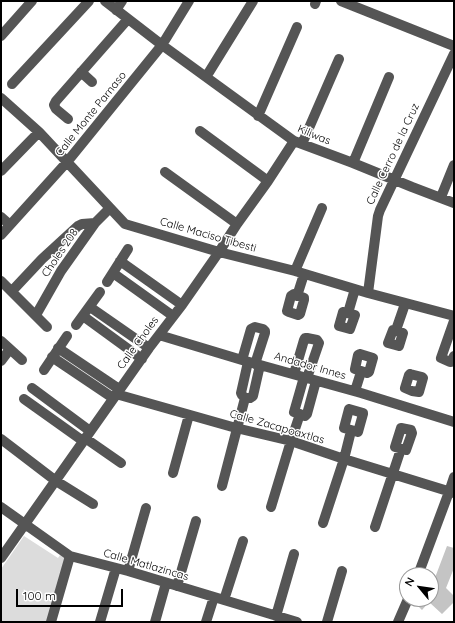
<!DOCTYPE html>
<style>
body{margin:0}
#map{position:relative;width:455px;height:623px;overflow:hidden;background:#fff;font-family:Quicksand,sans-serif}
canvas{display:block}
.frame{position:absolute;inset:0;border:2px solid #000;pointer-events:none}
.north{position:absolute;left:399px;top:567px;width:40px;height:40px;box-sizing:border-box;background:#fff;border:1px solid #999;border-radius:50%;rotate:299deg;font-size:11px;font-weight:700;line-height:16px;text-align:center;color:#000}
.north::after{content:'';display:block;margin:auto;width:14px;height:18px;background:#000;clip-path:polygon(50% 0,100% 100%,50% 72%,0 100%)}
.scale{position:absolute;left:16px;top:589px;width:107px;height:18px;box-sizing:border-box;border:2px solid #000;border-top:0;padding-left:5px;font-size:12px;line-height:14px;white-space:nowrap;color:#000;-webkit-text-stroke:3px #fff;paint-order:stroke}
</style>
<div id="map">
<canvas width="455" height="623"></canvas>
<div class="frame"></div>
<div class="north">N</div>
<div class="scale">100 m</div>
</div>
<script>
const ctx = document.querySelector('canvas').getContext('2d');
ctx.lineJoin = 'round';
function fillPath(path, color) { ctx.fillStyle = color; ctx.fill(path, 'evenodd'); }
const poly = rows => new Path2D(rows.map(r => 'M' + r).join(''));
function strokePath(path, color, width, dash) { ctx.strokeStyle = color; ctx.lineWidth = width; ctx.lineCap = dash ? 'butt' : 'round'; ctx.setLineDash(dash || []); ctx.stroke(path); }
function label(font, color, halo, rows, align = 'center') {
  ctx.font = font + ' Quicksand,sans-serif'; ctx.lineWidth = 3; ctx.setLineDash([]); ctx.textBaseline = 'middle'; ctx.strokeStyle = halo; ctx.fillStyle = color; for (const [text, x, y, turn = 0] of rows) {
    ctx.save(); ctx.translate(x, y); ctx.rotate((+turn || 0) * Math.PI / 180); ctx.textAlign = isNaN(turn) ? turn : align; if (halo) ctx.strokeText(text, 0, 0); ctx.fillText(text, 0, 0); ctx.restore();
  }
}
const green = poly([
 [24,536,58,558,60,555,67,557,48,622,1,622,1,569]
]);
const building = poly([
 [447,546,454,548,454,568,446,588,454,596,454,602,442,614,429,602,422,610,415,603,418,599,431,599,431,586,433,583]
]);
const minor = poly([
 [105,1,162,45,294,141,353,163,412,187,454,203],
 [341,1,454,46],
 [315,4,316,1],
 [116,10,122,1],
 [1,36,32,1],
 [81,72,92,82],
 [206,77,253,1],
 [12,84,89,1],
 [1,98,39,132,125,224,219,252,295,271,368,293,454,316],
 [258,116,297,27],
 [68,119,56,109,54,105,56,101,128,19],
 [200,131,268,181],
 [302,144,339,59],
 [353,163,389,77],
 [1,171,39,132],
 [165,172,237,224],
 [441,197,454,165],
 [1,217,10,225],
 [1,235,67,162,162,45,189,1],
 [120,261,182,305],
 [295,271,322,208],
 [113,273,173,316],
 [1,281,47,327],
 [107,282,128,249],
 [12,291,42,259,78,226,82,224,95,223],
 [368,293,378,216,380,210,454,54],
 [294,294,304,298,304,300,300,314,298,315,289,312,287,311,291,296,294,294],
 [297,296,304,274],
 [90,307,149,348],
 [343,312,355,315,350,329,339,326,343,312],
 [348,313,355,289],
 [36,315,61,271,95,223,110,208],
 [83,316,142,359],
 [454,321,441,358,450,362,451,362,454,356],
 [76,325,100,292],
 [393,330,403,333,399,346,388,343,393,330],
 [396,330,405,304],
 [159,335,242,360,361,393,454,422],
 [1,341,22,360],
 [58,348,119,389],
 [360,354,373,358,369,372,367,373,355,369,358,355,360,354],
 [52,357,113,398],
 [242,360,251,329,255,327,263,329,265,331,265,333,255,364],
 [1,361,10,349],
 [248,362,241,393,242,395,245,398,250,398,253,396,260,365],
 [44,370,67,336],
 [294,374,304,340,305,338,307,338,317,340,319,343,307,378],
 [410,374,422,377,423,378,419,392,412,391,405,388,409,375,410,374],
 [304,377,294,412,305,416,307,414,316,381],
 [32,388,90,431],
 [355,391,361,372],
 [116,394,236,428,291,441,344,459,454,493],
 [24,399,83,441],
 [349,409,363,413,363,414,358,432,344,428,349,409],
 [401,428,411,430,412,433,406,450,395,447,401,428],
 [85,438,121,463],
 [1,439,56,481,93,504],
 [173,473,189,415],
 [222,486,245,398],
 [1,507,70,556,128,571,297,622],
 [271,507,291,441,300,414],
 [323,523,344,459,351,431],
 [375,527,401,449],
 [1,558,149,348,182,305,219,252,237,224,268,181,294,141],
 [128,571,146,508],
 [418,575,449,492,454,477],
 [177,586,196,521],
 [224,600,243,541],
 [276,616,294,554],
 [51,622,70,556],
 [100,622,116,568],
 [155,622,166,583],
 [206,622,214,597],
 [327,622,342,571],
 [398,622,408,599]
]);
const streetNames = [
 ["Calle Monte Parnaso",91,114,-51],
 ["Kiliwas",314,135,23],
 ["Calle Cerro de la Cruz",393,154,-65],
 ["Calle Maciso Tibesti",208,235,16],
 ["Choles 208",60,253,-56],
 ["Calle Choles",138,343,-54],
 ["Andador Innes",310,366,16],
 ["Calle Zacapoaxtlas",277,427,16],
 ["Calle Matlazincas",146,565,16]
];
fillPath(green, '#dcdcdc');
fillPath(building, '#c4c4c4');
strokePath(minor, '#555', 10);
label('11px', '#000', '#fff', streetNames);
</script>
